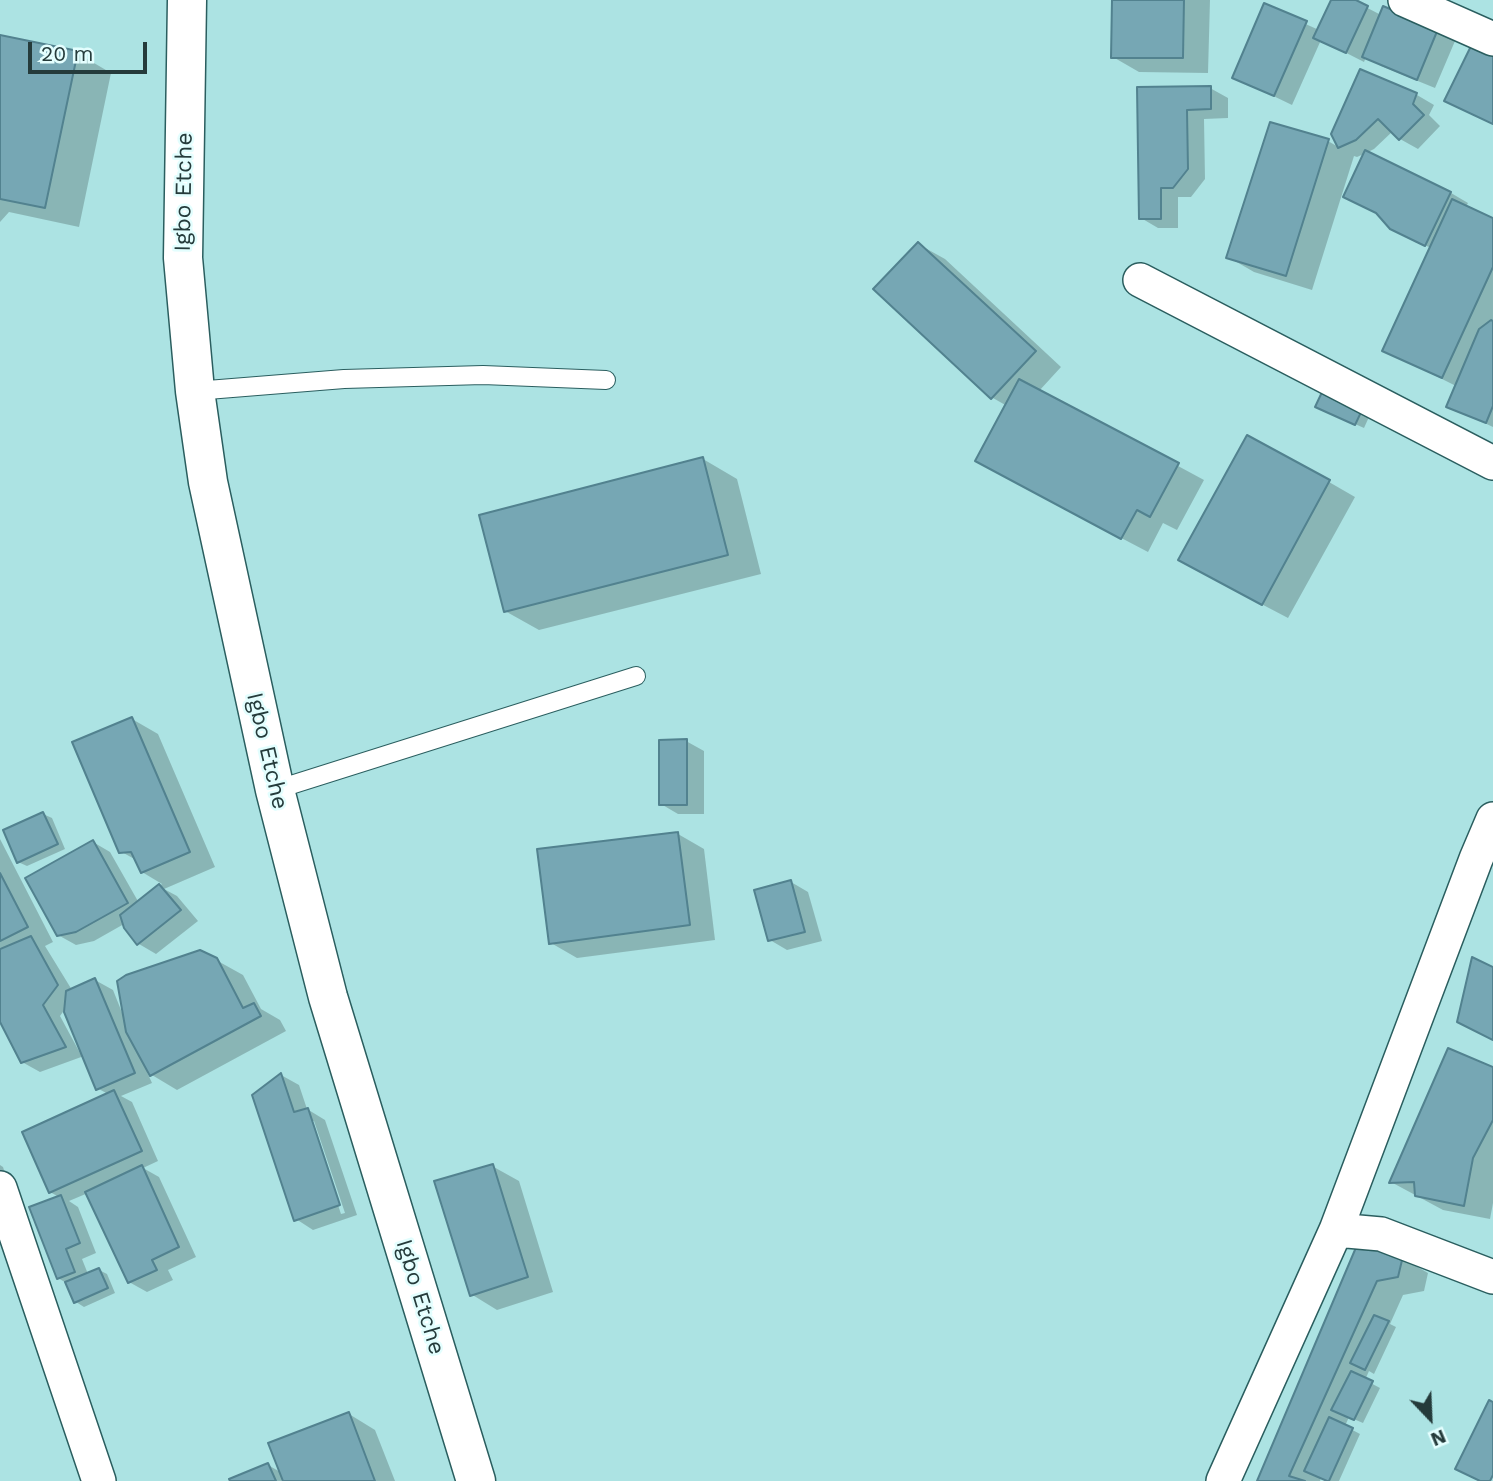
<!DOCTYPE html>
<style>
body{margin:0}
#map{position:relative;width:1493px;height:1481px;overflow:hidden;background:#ace3e3;font-family:"Work Sans",sans-serif}
canvas{display:block}
.north{position:absolute;left:1395px;top:1383px;width:70px;height:70px;-webkit-text-stroke:5px #e3fefe;paint-order:stroke;rotate:157deg;font-size:19px;font-weight:700;line-height:28px;text-align:center;color:#253b3b}
.north::after{content:'';display:block;margin:auto;width:24px;height:32px;background:#253b3b;clip-path:polygon(50% 0,100% 100%,50% 72%,0 100%)}
.scale{position:absolute;left:28px;top:42px;width:119px;height:32px;box-sizing:border-box;border:4px solid #253b3b;border-top:0;padding-left:9px;font-size:21px;line-height:24px;white-space:nowrap;color:#253b3b;-webkit-text-stroke:5px #e3fefe;paint-order:stroke}
</style>
<div id="map">
<canvas width="1493" height="1481"></canvas>
<div class="north">N</div>
<div class="scale">20 m</div>
</div>
<script>
const ctx = document.querySelector('canvas').getContext('2d');
ctx.lineJoin = 'round';
function fillPath(path, color) { ctx.fillStyle = color; ctx.fill(path, 'evenodd'); }
const poly = rows => new Path2D(rows.map(r => 'M' + r).join(''));
function strokePath(path, color, width, dash) { ctx.strokeStyle = color; ctx.lineWidth = width; ctx.lineCap = dash ? 'butt' : 'round'; ctx.setLineDash(dash || []); ctx.stroke(path); }
function label(font, color, halo, rows, align = 'center') {
  ctx.font = font + ' "Work Sans",sans-serif'; ctx.lineWidth = 5; ctx.setLineDash([]); ctx.textBaseline = 'middle'; ctx.strokeStyle = halo; ctx.fillStyle = color; for (const [text, x, y, turn = 0] of rows) {
    ctx.save(); ctx.translate(x, y); ctx.rotate((+turn || 0) * Math.PI / 180); ctx.textAlign = isNaN(turn) ? turn : align; if (halo) ctx.strokeText(text, 0, 0); ctx.fillText(text, 0, 0); ctx.restore();
  }
}
const shadow = poly([
 [1114,0,1210,0,1208,73,1139,72,1113,57],
 [1333,0,1352,0,1381,15,1438,31,1455,41,1435,88,1381,66,1366,57,1364,62,1321,40,1292,105,1234,77,1265,6,1319,30],
 [0,37,77,53,111,73,79,227,9,212,0,222],
 [1361,71,1417,95,1434,105,1429,115,1440,126,1418,149,1400,139,1393,131,1374,149,1366,153,1451,193,1468,203,1466,207,1493,220,1493,427,1448,406,1456,386,1384,350,1431,248,1409,238,1380,215,1345,197,1366,153,1357,157,1354,156,1312,290,1254,272,1228,257,1328,141,1340,148,1333,134],
 [1210,88,1228,98,1228,118,1204,119,1205,179,1191,197,1178,197,1178,228,1158,228,1141,218,1139,89],
 [918,244,945,259,1061,367,1039,391,1204,480,1177,530,1163,523,1148,552,1003,476,1007,406,993,398,876,289],
 [1378,397,1364,428,1326,411],
 [703,459,737,479,761,574,539,630,505,611],
 [1329,482,1355,497,1288,618,1206,575],
 [132,719,158,734,215,867,164,889,177,896,198,921,156,954,139,944,124,924,94,941,76,945,58,935,93,842,110,852,139,903,162,884,142,872,138,861,120,851],
 [686,741,704,751,704,814,678,814,661,804],
 [43,814,52,818,65,849,27,866,18,862],
 [678,834,704,849,715,940,577,958,551,943],
 [0,839,53,942,45,946,72,990,95,980,113,990,123,1015,216,960,243,975,261,1009,280,1020,286,1031,177,1090,147,1072,152,1083,121,1096,132,1102,158,1161,143,1168,159,1177,196,1257,168,1270,173,1280,147,1292,129,1282,88,1193,69,1201,78,1207,96,1253,82,1259,88,1274,99,1270,107,1274,115,1293,84,1307,76,1302,68,1284,58,1278,59,1197,50,1192,108,1094,97,1088,84,1056,40,1072,22,1062,0,1018],
 [65,1009,82,1052,80,1053,60,1016],
 [791,882,808,892,822,941,787,950,770,940],
 [1493,1069,1493,1203,1490,1219,1443,1210,1391,1182],
 [281,1075,299,1085,307,1109,325,1120,357,1215,313,1230,296,1219],
 [310,1121,314,1121,345,1213,341,1214],
 [0,1165,3,1167,25,1237,0,1244],
 [492,1166,519,1181,553,1292,497,1310,471,1294],
 [1361,1240,1402,1258,1428,1273,1424,1291,1403,1295,1390,1324,1396,1327,1374,1374,1369,1371,1365,1380,1380,1388,1363,1423,1349,1417,1345,1426,1360,1434,1339,1481,1328,1481,1321,1478,1320,1481,1259,1481],
 [349,1414,375,1430,395,1481,232,1481,268,1465,282,1473]
]);
const building = poly([
 [1112,0,1184,0,1183,58,1111,58,1112,0],
 [1331,0,1356,0,1368,6,1346,53,1313,38,1331,0],
 [1264,3,1307,21,1274,96,1232,78,1264,3],
 [1383,6,1438,29,1417,80,1362,57,1383,6],
 [0,35,78,51,45,208,0,199,0,35],
 [1473,42,1493,51,1493,124,1444,101,1473,42],
 [1360,69,1417,93,1413,104,1424,115,1399,140,1378,119,1356,140,1338,148,1331,134,1360,69],
 [1211,86,1211,109,1187,110,1188,169,1173,188,1161,188,1161,219,1139,219,1137,87,1211,86],
 [1270,122,1329,139,1286,276,1226,258,1270,122],
 [1365,150,1451,192,1425,246,1390,229,1376,213,1343,197,1365,150],
 [1452,199,1493,218,1493,267,1442,378,1382,351,1452,199],
 [918,242,1036,351,991,399,873,289,918,242],
 [1491,320,1493,321,1493,406,1486,423,1446,407,1479,329,1491,320],
 [1331,373,1371,391,1355,425,1315,407,1331,373],
 [1019,379,1179,463,1150,517,1137,510,1121,539,975,461,1019,379],
 [1247,435,1330,480,1262,605,1178,560,1247,435],
 [703,457,728,555,504,612,479,515,703,457],
 [132,717,190,852,141,873,131,852,119,853,72,742,132,717],
 [687,739,687,805,659,805,659,740,687,739],
 [43,812,58,844,17,863,3,830,43,812],
 [678,832,690,925,549,944,537,849,678,832],
 [93,840,128,903,76,932,57,936,25,878,93,840],
 [0,873,28,927,0,941,0,873],
 [791,880,805,932,768,941,754,890,791,880],
 [159,884,181,910,137,945,124,928,120,915,159,884],
 [31,936,58,985,43,1005,66,1047,21,1063,0,1022,0,949,31,936],
 [200,950,217,958,243,1008,254,1003,261,1016,150,1076,126,1032,117,981,126,975,200,950],
 [1472,957,1493,967,1493,1040,1457,1022,1472,957],
 [95,978,135,1073,96,1090,64,1012,66,991,95,978],
 [1448,1048,1493,1067,1493,1120,1473,1158,1464,1206,1415,1196,1414,1182,1389,1183,1448,1048],
 [281,1073,294,1112,308,1108,340,1205,294,1221,252,1095,281,1073],
 [114,1090,142,1151,49,1193,22,1132,114,1090],
 [493,1164,528,1277,470,1296,434,1181,493,1164],
 [142,1165,179,1247,152,1260,157,1270,128,1283,85,1192,142,1165],
 [61,1195,80,1243,66,1249,75,1272,57,1279,29,1207,61,1195],
 [1360,1238,1403,1256,1398,1277,1377,1281,1289,1476,1305,1481,1257,1481,1360,1238],
 [99,1268,108,1288,74,1303,65,1282,99,1268],
 [1374,1315,1389,1321,1365,1370,1350,1363,1374,1315],
 [1351,1371,1373,1381,1354,1420,1331,1410,1351,1371],
 [1489,1400,1493,1402,1493,1475,1490,1481,1480,1481,1455,1469,1489,1400],
 [349,1412,375,1481,283,1481,268,1443,349,1412],
 [1329,1417,1353,1428,1329,1481,1327,1481,1304,1471,1329,1417],
 [268,1463,276,1481,230,1481,229,1479,268,1463]
]);
const lane = poly([
 [195,391,344,379,483,375,606,380],
 [275,790,636,676]
]);
const street = poly([
 [1405,0,1493,39],
 [1140,280,1493,463],
 [0,1188,99,1481],
 [1336,1230,1381,1234,1493,1277],
 [1223,1481,1336,1230,1476,859,1493,819]
]);
const secondary = poly([
 [187,0,183,258,195,391,208,482,275,790,328,997,476,1481]
]);
const streetNames = [
 ["Igbo Etche",184,192,-89],
 ["Igbo Etche",267,751,77],
 ["Igbo Etche",420,1297,73]
];
fillPath(shadow, '#0003');
fillPath(building, '#76a7b4');
strokePath(building, '#52828f', 2);
strokePath(lane, '#2a5e5f', 20);
strokePath(street, '#2a5e5f', 36);
strokePath(secondary, '#2a5e5f', 41);
strokePath(lane, '#fff', 18);
strokePath(street, '#fff', 33);
strokePath(secondary, '#fff', 38);
label('23px', '#253b3b', '#e3fefe', streetNames);
</script>
